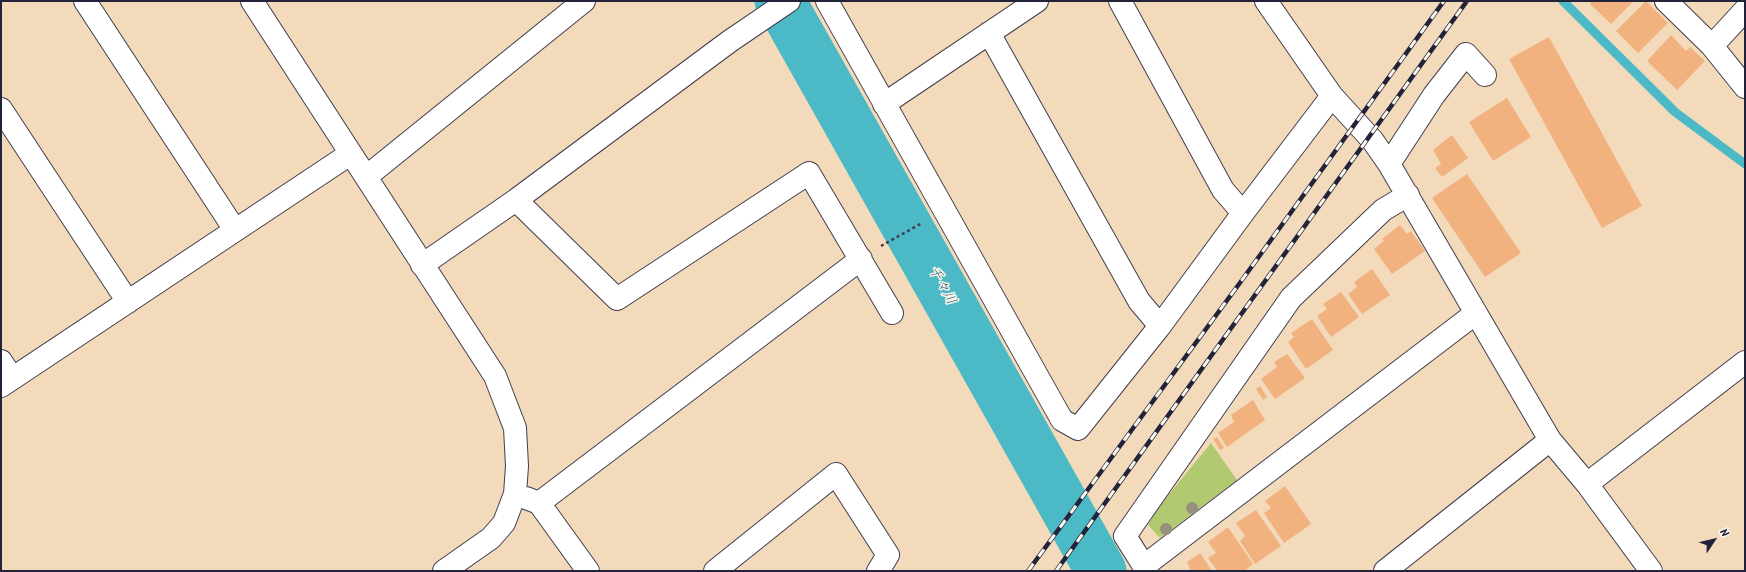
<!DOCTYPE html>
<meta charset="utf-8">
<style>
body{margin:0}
#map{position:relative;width:1746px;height:572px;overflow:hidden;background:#f2daba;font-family:Kalam,sans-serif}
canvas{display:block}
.frame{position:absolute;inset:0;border:2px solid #22223b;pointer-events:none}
.north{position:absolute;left:1694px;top:520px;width:40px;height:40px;-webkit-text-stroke:3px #fbf7ec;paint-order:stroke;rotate:55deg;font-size:11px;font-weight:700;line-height:16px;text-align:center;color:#22223b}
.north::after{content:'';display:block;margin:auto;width:14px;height:18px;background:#22223b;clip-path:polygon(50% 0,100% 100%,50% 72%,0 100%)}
</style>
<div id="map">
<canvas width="1746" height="572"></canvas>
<div class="frame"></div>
<div class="north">N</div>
</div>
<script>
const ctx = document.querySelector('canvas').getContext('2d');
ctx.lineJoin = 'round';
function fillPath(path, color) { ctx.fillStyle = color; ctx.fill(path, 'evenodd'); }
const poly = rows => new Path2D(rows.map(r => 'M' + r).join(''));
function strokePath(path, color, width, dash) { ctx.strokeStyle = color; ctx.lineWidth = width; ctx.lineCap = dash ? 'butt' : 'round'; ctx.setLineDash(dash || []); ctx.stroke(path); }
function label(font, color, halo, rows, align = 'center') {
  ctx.font = font + ' Kalam,"Klee One",sans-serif'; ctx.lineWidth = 3; ctx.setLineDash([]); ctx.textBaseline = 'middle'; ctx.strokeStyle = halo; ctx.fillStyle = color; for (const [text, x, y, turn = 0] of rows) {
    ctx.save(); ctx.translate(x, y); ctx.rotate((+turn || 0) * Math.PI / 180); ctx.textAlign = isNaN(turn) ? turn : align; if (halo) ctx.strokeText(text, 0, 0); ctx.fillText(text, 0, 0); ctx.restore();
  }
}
const green = poly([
 [1211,443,1237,480,1160,538,1148,525,1157,509]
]);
const stream = poly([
 [1563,1,1675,112,1745,164]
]);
const river = poly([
 [780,1,1101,571]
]);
const building = poly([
 [1592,1,1634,1,1611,24,1590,4],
 [1646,1,1668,23,1638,53,1616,31],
 [1671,35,1686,51,1690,47,1705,61,1677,90,1647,61],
 [1549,37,1642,206,1602,228,1509,59],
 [1507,98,1531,137,1493,161,1469,122],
 [1452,135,1468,158,1442,177,1435,168,1441,164,1433,150],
 [1467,174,1521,253,1485,277,1432,198],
 [1400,225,1407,234,1411,231,1425,251,1392,274,1374,249,1384,241,1382,239],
 [1372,269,1390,295,1362,314,1348,294,1357,287,1354,282],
 [1341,292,1359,317,1331,337,1317,316,1327,309,1323,304],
 [1312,319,1333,350,1306,369,1288,342,1294,337,1291,333],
 [1287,354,1305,378,1275,399,1261,379,1277,367,1274,362],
 [1260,386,1267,397,1263,400,1256,389],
 [1253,400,1265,420,1227,447,1218,433,1234,422,1231,415],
 [1217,437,1224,448,1220,450,1213,439],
 [1285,486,1311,524,1284,543,1264,513,1271,508,1265,501],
 [1256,510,1281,546,1255,564,1240,541,1245,536,1236,523],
 [1228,527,1253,564,1244,571,1217,571,1208,558,1216,553,1208,542],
 [1200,553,1212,571,1188,571,1190,569,1187,562]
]);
const path = poly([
 [881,246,922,223]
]);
const street = poly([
 [85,1,235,230],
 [252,1,495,376,515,428,517,466,515,494,504,523,491,538,444,571],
 [827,1,1062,420,1078,429,1160,326,1243,213,1332,96],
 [1120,1,1223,190,1243,213],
 [1266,1,1332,96,1373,141,1389,164,1550,440,1587,484,1651,571],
 [1666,1,1712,46,1745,87],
 [989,33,1139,301,1160,326],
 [1712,46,1745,10],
 [884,104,1037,1],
 [1,109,128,302],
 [1389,164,1434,95,1466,54,1485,75],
 [366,177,584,1],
 [516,200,617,299,809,173,892,313],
 [422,265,516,200,730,41,789,1],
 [1,361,12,378],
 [1,386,350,154],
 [1587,484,1745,362],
 [526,498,539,503,588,571],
 [539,503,861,259],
 [1144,566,1476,313],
 [715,571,836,474,888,555,878,571],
 [1147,571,1125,536,1291,298,1383,210,1408,195],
 [1385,571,1550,440]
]);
const rail = poly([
 [1028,571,1242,280,1444,1],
 [1056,571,1467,1]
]);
const trees = [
 [1192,508],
 [1166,529]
];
const waterNames = [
 ["千々川",941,286,61]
];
fillPath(green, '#b1ca70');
strokePath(stream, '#4cb9c6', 9);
strokePath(river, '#4cb9c6', 51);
fillPath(building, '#f2b280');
strokePath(street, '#413e4e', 24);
strokePath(path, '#413e4e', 2.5, [3, 3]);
strokePath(street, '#fff', 22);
strokePath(rail, '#22223b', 4.5);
strokePath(rail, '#fbf7ec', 3, [9]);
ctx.fillStyle = '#97907d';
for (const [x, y] of trees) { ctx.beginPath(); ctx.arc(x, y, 6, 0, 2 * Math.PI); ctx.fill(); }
label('italic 14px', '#335e73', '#fbf7ec', waterNames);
</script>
